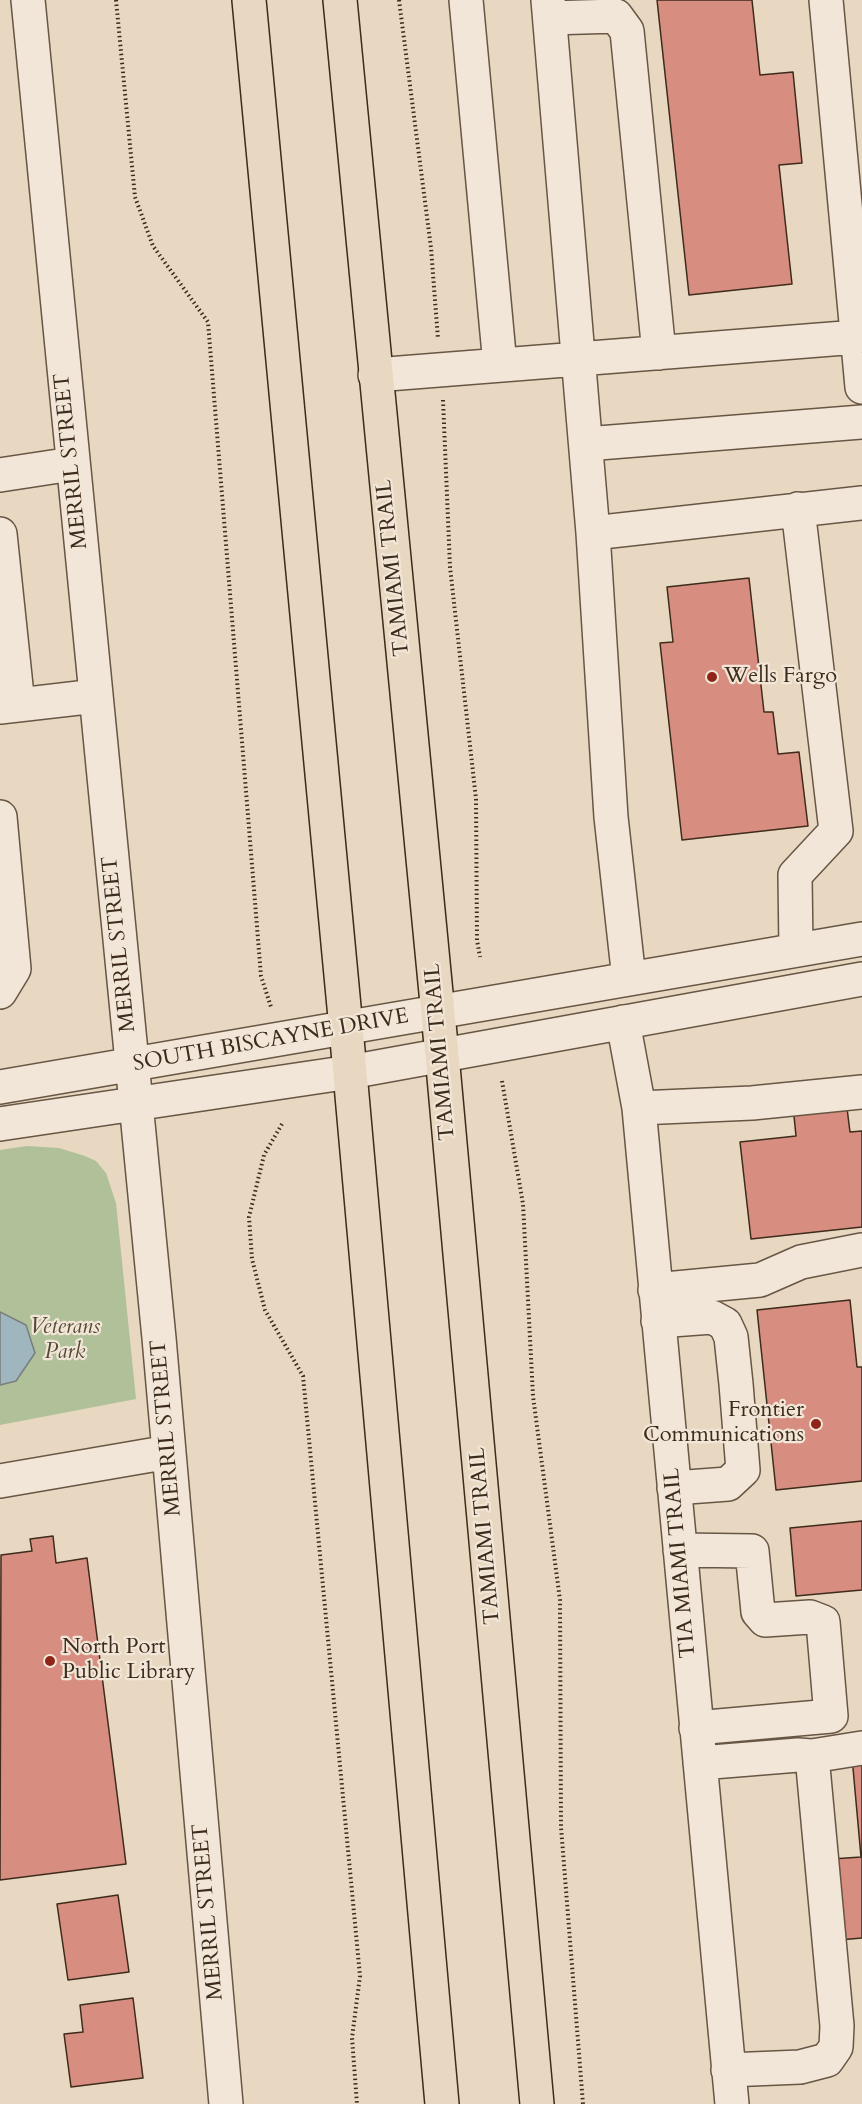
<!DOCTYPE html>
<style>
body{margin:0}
canvas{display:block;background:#e9d8c1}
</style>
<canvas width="862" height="2104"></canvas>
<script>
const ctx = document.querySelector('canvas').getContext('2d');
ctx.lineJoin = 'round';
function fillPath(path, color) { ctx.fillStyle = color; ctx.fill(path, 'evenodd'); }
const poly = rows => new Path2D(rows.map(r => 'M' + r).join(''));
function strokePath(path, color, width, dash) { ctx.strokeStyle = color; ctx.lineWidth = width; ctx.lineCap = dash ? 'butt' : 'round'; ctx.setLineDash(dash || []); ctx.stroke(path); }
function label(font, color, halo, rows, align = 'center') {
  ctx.font = font + ' Cardo,serif'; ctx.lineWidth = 4.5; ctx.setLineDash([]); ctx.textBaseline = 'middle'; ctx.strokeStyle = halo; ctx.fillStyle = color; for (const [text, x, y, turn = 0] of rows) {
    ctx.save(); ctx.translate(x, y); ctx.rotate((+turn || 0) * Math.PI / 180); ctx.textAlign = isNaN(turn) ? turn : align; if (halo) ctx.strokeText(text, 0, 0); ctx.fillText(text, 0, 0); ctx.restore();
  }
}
const green = poly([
 [27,1146,59,1148,85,1156,96,1161,106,1173,116,1203,136,1399,0,1425,0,1150]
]);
const water = poly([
 [0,1312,26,1325,35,1353,16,1381,0,1385,0,1312]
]);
const building = poly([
 [657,0,752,0,760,75,793,72,802,163,779,165,792,284,689,295,657,0],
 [749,578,764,712,773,712,778,754,799,752,808,826,682,840,660,643,673,642,667,587,749,578],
 [846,1100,850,1132,862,1131,862,1227,751,1239,740,1142,796,1136,793,1106,846,1100],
 [850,1300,857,1367,862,1367,862,1481,776,1490,757,1310,850,1300],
 [862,1521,862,1590,796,1596,790,1528,862,1521],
 [53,1536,56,1563,87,1558,126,1864,0,1880,1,1555,32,1551,30,1539,53,1536],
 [862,1756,862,1938,839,1940,832,1859,861,1857,852,1757,862,1756],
 [118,1895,129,1972,68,1980,57,1904,118,1895],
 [133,1998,143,2078,71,2087,64,2034,83,2032,80,2005,133,1998]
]);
const path = poly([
 [116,0,135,197,153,246,208,322,261,976,271,1007],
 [399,0,431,248,438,339],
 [443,400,450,567,476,799,477,940,480,957],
 [502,1081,523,1204,533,1396,560,1600,561,1827,583,2104],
 [282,1124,264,1155,249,1217,252,1259,265,1310,303,1376,360,1976,352,2038,357,2104]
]);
const minor = poly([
 [28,0,159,1338,226,2104],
 [466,0,500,365],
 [548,0,593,533,611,817,629,979],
 [826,0,862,387],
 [550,18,616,16,627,31,659,353],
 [375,375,857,337],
 [586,444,862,422],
 [0,475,72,464],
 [593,533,862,503],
 [0,534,18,705],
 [0,707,96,696],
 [0,817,14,969,0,992],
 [796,950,795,875,836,831,798,509],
 [623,1022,639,1108,732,2104],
 [0,1087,862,939],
 [639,1108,752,1103,862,1092],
 [0,1124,350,1072,862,979],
 [655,1290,760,1280,801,1262,862,1250],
 [658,1321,712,1317,725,1324,731,1337,736,1384,743,1470,728,1484,674,1488],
 [0,1481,169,1452],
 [680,1550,752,1551,758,1612,765,1620,810,1617,823,1622,831,1716,696,1728],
 [812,1756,862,1748],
 [700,1763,798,1755,812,1756,837,2026,836,2047,827,2060,800,2067,728,2070]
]);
const major = poly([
 [249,0,346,1028,442,2104],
 [340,0,442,1055,537,2104]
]);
const markers = [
 [712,677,6,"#8f2418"],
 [816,1424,6,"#8f2418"],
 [50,1661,6,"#8f2418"]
];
const streetNames = [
 ["MERRIL STREET",72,461,-96],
 ["TAMIAMI TRAIL",394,568,-96],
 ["MERRIL STREET",120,944,-96],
 ["SOUTH BISCAYNE DRIVE",271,1041,-10],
 ["TAMIAMI TRAIL",441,1052,-95],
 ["MERRIL STREET",167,1428,-95],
 ["TAMIAMI TRAIL",486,1536,-95],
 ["TIA MIAMI TRAIL",681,1563,-95],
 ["MERRIL STREET",209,1912,-95]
];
const poiNames = [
 ["Wells Fargo",724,677],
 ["Frontier",804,1411,"right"],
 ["Communications",804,1436,"right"],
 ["North Port",62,1648],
 ["Public Library",62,1673]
];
const parkNames = [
 ["Veterans",65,1328],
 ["Park",65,1353]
];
fillPath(green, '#b0c098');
fillPath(water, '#9fb6bf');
strokePath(water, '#787e7d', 1.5);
fillPath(building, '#d78d7f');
strokePath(building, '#3d2b1b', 1.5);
strokePath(minor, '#685644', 36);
strokePath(major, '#3d2b1b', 36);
strokePath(path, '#3d2b1b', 4, [1.5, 3]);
strokePath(minor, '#f1e6d7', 33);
strokePath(major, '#e9d8c1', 33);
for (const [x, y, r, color] of markers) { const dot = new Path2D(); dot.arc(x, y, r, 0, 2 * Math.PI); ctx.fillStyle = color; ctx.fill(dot); strokePath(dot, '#f1e6d7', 2); }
label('22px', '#3d2b1b', '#f1e6d7', streetNames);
label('22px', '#3d2b1b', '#f1e6d7', poiNames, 'left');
label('italic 22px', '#544934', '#f1e6d7', parkNames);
</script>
